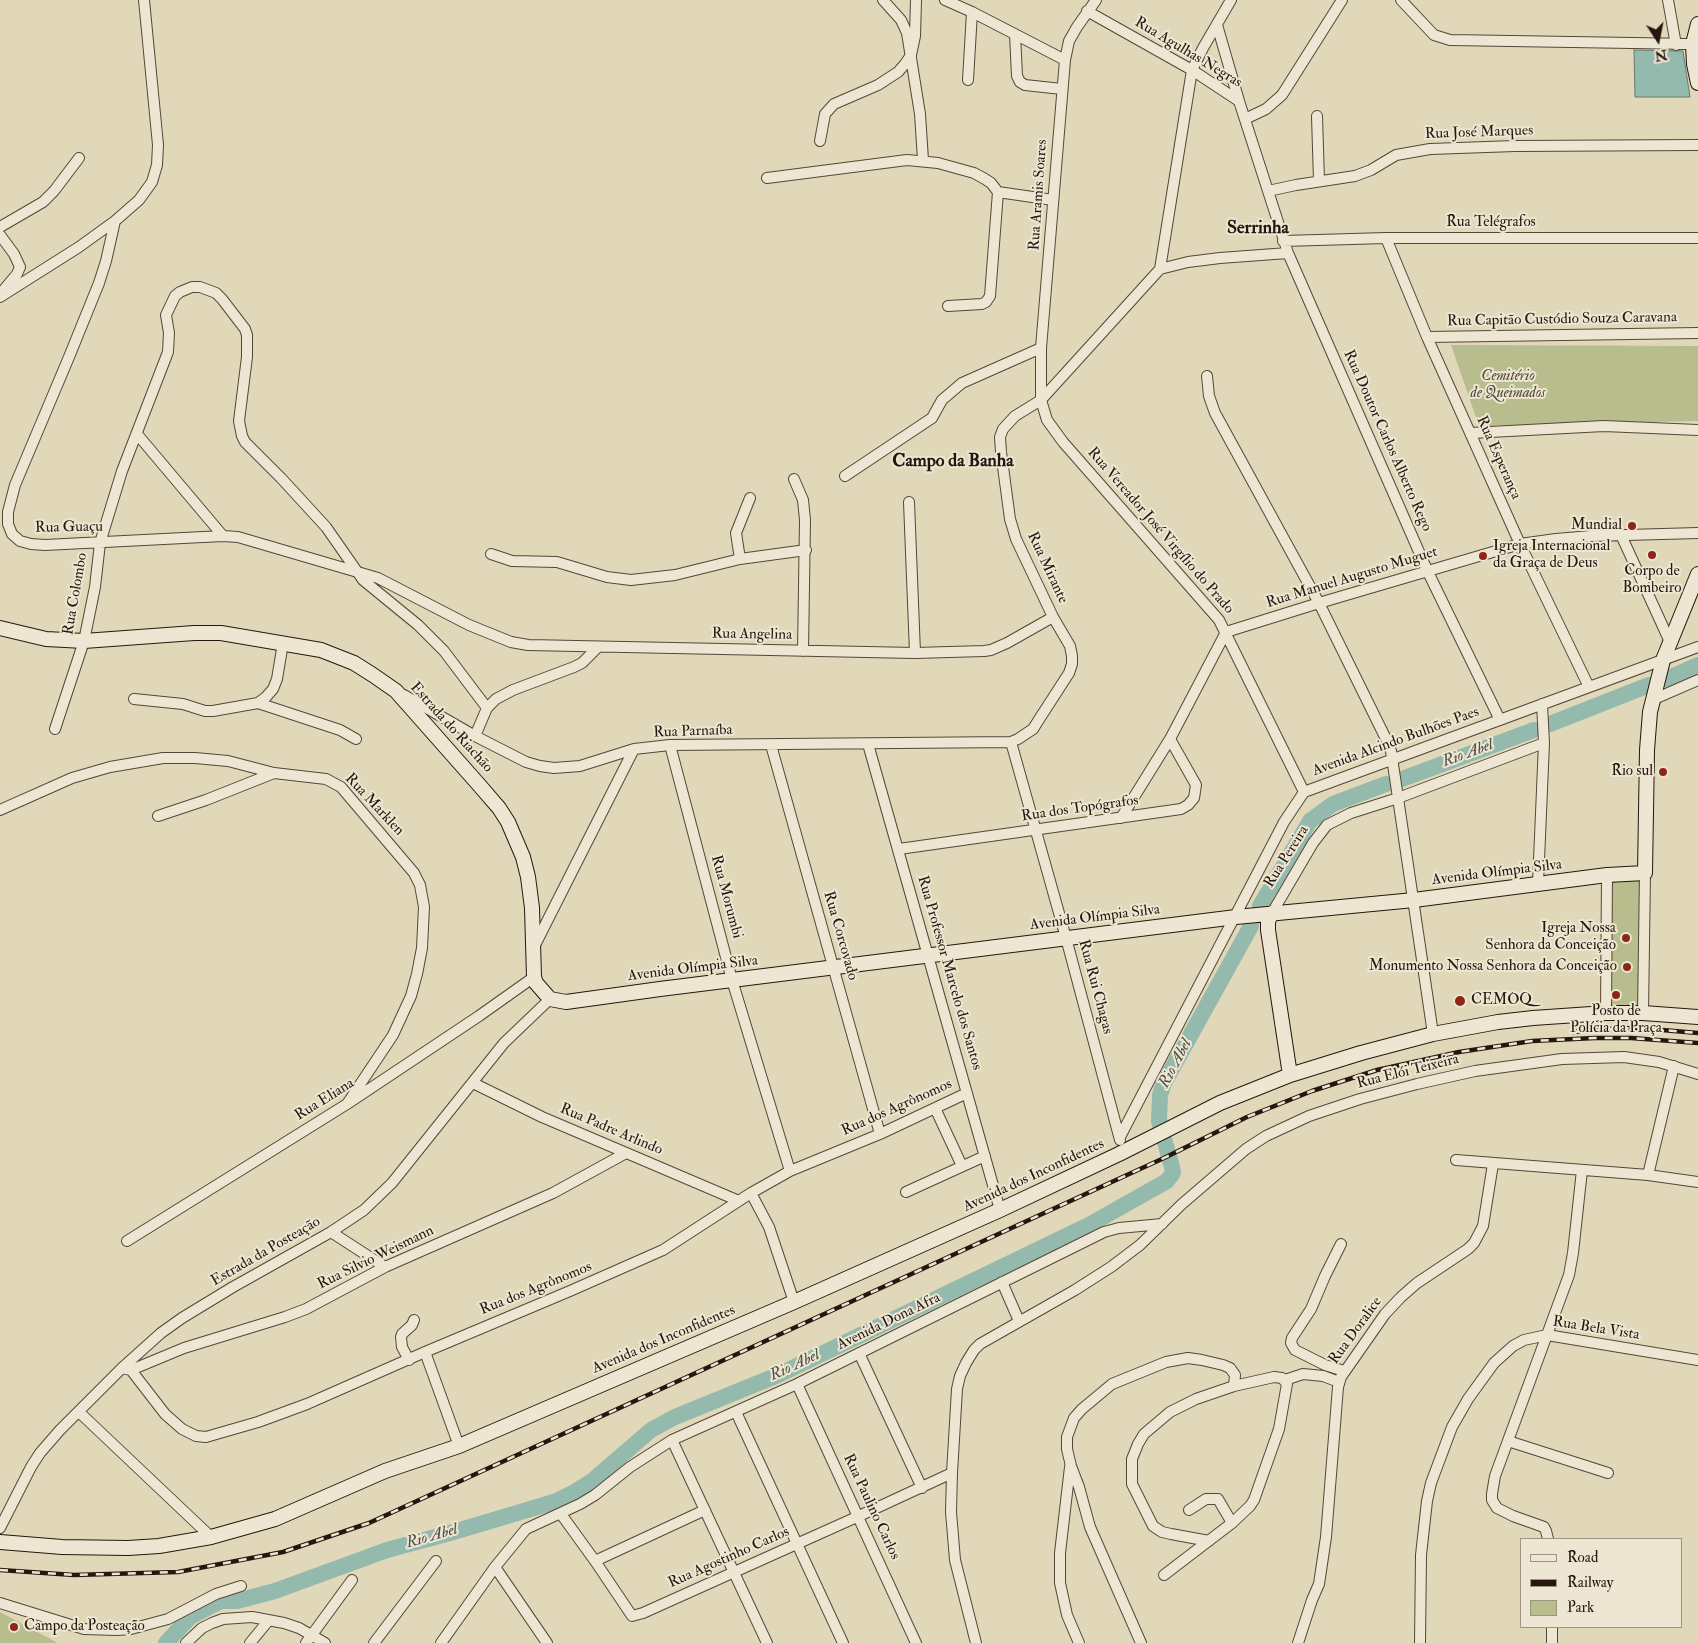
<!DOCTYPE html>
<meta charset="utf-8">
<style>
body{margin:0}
#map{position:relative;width:1698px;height:1643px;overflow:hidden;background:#e1d8b9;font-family:"IM FELL Double Pica",serif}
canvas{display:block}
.legend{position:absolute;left:1520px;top:1538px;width:162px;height:90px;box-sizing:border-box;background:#ece6d2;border:1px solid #9d9383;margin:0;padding:6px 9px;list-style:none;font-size:15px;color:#27160d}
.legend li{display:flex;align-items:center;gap:10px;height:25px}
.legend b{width:25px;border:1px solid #9d9383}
.north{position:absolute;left:1633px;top:15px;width:50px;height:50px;-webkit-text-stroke:4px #ece6d2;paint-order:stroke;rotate:169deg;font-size:14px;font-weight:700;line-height:20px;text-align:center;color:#27160d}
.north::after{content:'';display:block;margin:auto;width:18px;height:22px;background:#27160d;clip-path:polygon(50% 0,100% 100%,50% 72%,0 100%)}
</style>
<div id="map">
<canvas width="1698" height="1643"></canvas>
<ul class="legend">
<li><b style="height:6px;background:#ece6d2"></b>Road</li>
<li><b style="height:6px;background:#27160d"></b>Railway</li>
<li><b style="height:14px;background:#b7bd8c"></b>Park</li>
</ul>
<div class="north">N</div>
</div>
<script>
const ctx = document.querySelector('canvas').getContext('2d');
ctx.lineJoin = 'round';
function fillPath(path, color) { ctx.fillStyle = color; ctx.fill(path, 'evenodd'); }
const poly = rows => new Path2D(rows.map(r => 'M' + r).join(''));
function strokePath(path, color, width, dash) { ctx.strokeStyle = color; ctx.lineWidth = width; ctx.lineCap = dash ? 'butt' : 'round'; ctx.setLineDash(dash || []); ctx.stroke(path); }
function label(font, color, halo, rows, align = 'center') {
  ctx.font = font + ' "IM FELL Double Pica",serif'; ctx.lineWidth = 4; ctx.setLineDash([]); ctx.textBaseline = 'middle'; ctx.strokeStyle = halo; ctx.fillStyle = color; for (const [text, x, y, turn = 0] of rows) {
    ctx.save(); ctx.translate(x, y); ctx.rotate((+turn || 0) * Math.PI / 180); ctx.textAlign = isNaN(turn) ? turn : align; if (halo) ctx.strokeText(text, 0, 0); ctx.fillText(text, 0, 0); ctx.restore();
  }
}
const green = poly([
 [1451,345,1698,346,1698,421,1479,426],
 [1645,873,1643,1013,1606,1013,1607,875],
 [0,1612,56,1642,56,1643,0,1643]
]);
const water = poly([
 [1634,50,1683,51,1690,97,1635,97,1634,50]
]);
const river = poly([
 [1666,679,1698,665],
 [1550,724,1649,685],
 [1402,779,1534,730],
 [1260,906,1310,821,1333,804,1386,784],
 [166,1643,190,1617,221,1601,237,1601,275,1591,387,1550,450,1533,554,1502,573,1493,592,1481,651,1430,675,1417,778,1375,1089,1225,1167,1181,1173,1173,1172,1167,1159,1121,1160,1095,1164,1083,1251,926]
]);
const street = poly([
 [883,0,901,20,907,33,920,114,923,160],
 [945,0,972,12,1065,60],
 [1096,0,1077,27,1069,41,1065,60,1041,348,1041,400,1047,420,1063,442,1219,620,1304,792],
 [1401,0,1434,35,1450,40,1693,44],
 [1668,0,1676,45],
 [1087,11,1192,70,1239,101,1288,253,1427,570,1500,720],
 [1217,25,1239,101],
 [1015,34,1017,76,1020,82,1025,85,1062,89],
 [968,80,972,12],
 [1317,116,1319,181],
 [1245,119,1266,109,1282,95,1342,0],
 [820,141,825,114,834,104,878,85,898,72,905,64,911,55,915,36,916,0],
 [767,178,907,160,938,163,974,173,985,179,991,183,998,192,990,296,986,302,982,304,948,306],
 [1268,191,1296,185,1355,176,1371,170,1396,155,1430,149,1515,146,1698,145],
 [998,192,1053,200],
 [115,221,106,261,99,283,69,357,15,485,8,512,8,524,12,534,20,541,31,544,45,545,223,536,238,537,378,578,469,625,511,642,528,645,915,653,984,651,991,650,1007,643,1053,617],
 [0,227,43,202,54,191,79,158],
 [0,235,14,254,20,267,17,274,2,292],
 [1386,238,1427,337,1520,544,1589,687],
 [1283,241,1386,238,1698,238],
 [1160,269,1192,70,1203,48,1231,0],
 [0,297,79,247,115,221,139,200,152,182,157,165,158,145,144,0],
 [1427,337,1698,333],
 [1207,376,1209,396,1215,413,1319,603,1387,741,1391,751,1398,798,1433,1034],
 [1471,433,1604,426,1698,430],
 [137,434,223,536],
 [845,476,932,418,942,400,962,383,1041,348],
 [794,479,803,500,805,520,803,651],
 [909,502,915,653],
 [1621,535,1670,642],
 [491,554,512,561,557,562,607,577,631,580,675,575,740,559,806,550],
 [740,559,736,533,750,498],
 [404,695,475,736,526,762,540,766,554,768,580,766,634,749,670,745,1011,742,1018,739,1033,729,1038,721,1069,673,1072,664,1072,656,1070,646,1053,617,1016,539,1010,519,1001,452,1000,437,1003,429,1015,416,1041,400,1160,269,1188,262,1220,258,1288,253],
 [134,699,183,704,205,711,213,711,258,703,266,697,273,689,277,679,283,643],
 [1652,700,1698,680],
 [258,703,340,730,356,739],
 [55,729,84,641,95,587,100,543,122,471,168,352,169,333,166,315,175,296,180,292,192,287,200,287,216,293,222,299,245,329,247,335,247,357,239,421,242,436,245,442,281,478,326,527,363,580,418,625,444,651,487,708],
 [475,736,487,708,496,699,513,690,574,667,582,663,598,647],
 [1011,742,1066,938,1120,1140],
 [868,744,1000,1210],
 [670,745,732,980,790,1171],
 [771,745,880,1134],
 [0,810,72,778,110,767,163,758,195,758,228,761,274,773,326,779,341,787,414,873,420,885,424,907,422,948,417,974,411,996,393,1035,347,1104],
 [158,816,206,800,274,773],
 [1121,818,1170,739,1226,632,1319,603,1520,544,1556,539,1591,536,1698,533],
 [899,849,1181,809,1188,805,1194,798,1196,785,1170,739],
 [1538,883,1544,743,1542,704],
 [1272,913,1313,843,1327,825,1351,813,1398,798,1544,743],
 [534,947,634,749],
 [1606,1013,1607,875],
 [1643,1013,1645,873],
 [473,1083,542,1117,739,1201],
 [935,1108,962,1166],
 [1120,1137,1284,822,1304,792,1698,647],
 [1456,1160,1648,1175,1698,1182],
 [1648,1175,1674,1066],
 [906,1192,985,1156],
 [751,1193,769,1227,794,1302],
 [331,1232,385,1267],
 [127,1241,347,1104,479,1016,534,977],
 [1341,1244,1325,1276,1311,1309,1292,1338,1291,1343,1295,1350,1325,1365,1344,1371],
 [1002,1282,1019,1321],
 [425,1352,459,1446],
 [859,1353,922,1488],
 [409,1360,402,1347,401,1337,402,1334,412,1325,414,1320],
 [122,1368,131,1370,165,1414,182,1429,196,1436,206,1437,258,1422,307,1404,425,1352,570,1291,663,1250,751,1193,790,1171,880,1134,967,1093],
 [131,1370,184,1348,285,1317,306,1309,385,1267,553,1193,626,1153],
 [1285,1380,1303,1374,1323,1376,1339,1382],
 [797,1384,916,1643],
 [79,1412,211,1537],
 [736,1412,843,1643],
 [672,1440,767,1643],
 [1508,1441,1608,1473],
 [1070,1467,1060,1553,1060,1583,1067,1615,1079,1643],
 [1189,1510,1206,1499,1218,1499,1232,1523],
 [561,1514,595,1561,632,1616,643,1613,859,1516,952,1473],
 [0,1528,31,1467,40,1453,60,1430,122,1368,161,1333,182,1318,233,1287,331,1232,364,1210,392,1183,504,1043,550,999],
 [1548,1539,1546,1531,1544,1527,1513,1516,1497,1508,1492,1500,1492,1494,1495,1476,1569,1275,1573,1253,1582,1170],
 [595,1561,705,1510],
 [495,1567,547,1643],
 [1164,1575,1232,1523,1250,1506,1254,1500,1279,1429,1287,1384,1282,1378,1274,1377,1234,1386],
 [0,1603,84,1629,117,1630,131,1629,168,1619,216,1594,241,1586],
 [1552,1627,1552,1643],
 [186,1643,202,1628,212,1623,223,1619,252,1617,284,1623,299,1628,325,1643],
 [250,1643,269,1620],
 [306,1643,352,1580],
 [374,1643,436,1561],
 [441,1643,495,1567,526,1529,580,1504,595,1495,630,1467,672,1440,797,1384,1104,1232,1119,1228,1162,1224],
 [976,1643,955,1560,951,1512,952,1473,957,1389,960,1376,966,1363,974,1350,980,1344,1075,1290,1111,1267,1140,1245,1182,1204,1246,1149,1266,1136,1309,1116,1360,1099,1417,1084,1475,1071,1562,1059,1624,1057,1659,1062,1698,1074],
 [1141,1643,1090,1527,1079,1487,1071,1466,1067,1449,1067,1437,1074,1418,1082,1409,1112,1384,1166,1362,1188,1358,1202,1360,1223,1365,1230,1368,1235,1375,1234,1386,1196,1399,1170,1412,1144,1434,1138,1444,1132,1459,1132,1484,1153,1526,1162,1532,1171,1534,1209,1541],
 [1298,1643,1312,1600,1319,1584,1326,1537,1338,1387,1341,1377,1385,1314,1401,1297,1417,1283,1468,1249,1474,1243,1483,1226,1493,1164],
 [1420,1643,1421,1555,1427,1501,1431,1483,1452,1427,1468,1399,1494,1363,1513,1346,1524,1340,1547,1335,1698,1360]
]);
const secondary = poly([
 [1698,24,1693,44,1694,64,1698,83],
 [0,628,46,639,84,641,194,633,221,633,321,650,354,663,373,675,396,691,480,786,499,808,508,822,523,857,528,877,532,908,534,977,536,983,550,999,566,1002,660,989,1236,917,1414,900,1607,875,1645,873,1647,750,1650,712,1663,660,1698,574],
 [1272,913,1268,921,1268,930,1290,1075],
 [0,1542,62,1547,128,1548,159,1546,211,1537,275,1519,385,1471,459,1446,794,1302,1000,1210,1119,1154,1220,1103,1290,1075,1361,1053,1433,1034,1498,1022,1533,1018,1606,1013,1643,1013,1698,1017]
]);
const rail = poly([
 [1573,1032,1605,1029,1638,1028,1698,1033],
 [0,1570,74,1575,178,1572,283,1552,369,1523,1164,1158,1247,1117,1312,1091,1377,1070,1459,1052,1532,1041,1595,1038,1631,1038,1698,1043]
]);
const markers = [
 [1632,526,5,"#8f2418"],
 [1652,555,5,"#8f2418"],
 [1483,556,5,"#8f2418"],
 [1663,772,5,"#8f2418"],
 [1626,938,5,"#8f2418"],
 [1627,967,5,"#8f2418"],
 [1616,995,5,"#8f2418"],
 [1460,1001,6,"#8f2418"],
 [14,1627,5,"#8f2418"]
];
const streetNames = [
 ["Rua Agulhas Negras",1188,53,31],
 ["Rua José Marques",1479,133,-2],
 ["Rua Aramis Soares",1039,195,-86],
 ["Rua Telégrafos",1491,223],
 ["Rua Capitão Custódio Souza Caravana",1562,320,-1],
 ["Rua Doutor Carlos Alberto Rego",1387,441,66],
 ["Rua Esperança",1498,458,66],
 ["Rua Guaçu",69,528,-1],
 ["Rua Vereador José Virgílio do Prado",1160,531,49],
 ["Rua Mirante",1047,568,65],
 ["Rua Manuel Augusto Muguet",1352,578,-17],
 ["Rua Colombo",76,594,-80],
 ["Rua Angelina",752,635,1],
 ["Estrada do Riachão",451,728,48],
 ["Rua Parnaíba",693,732,-2],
 ["Avenida Alcindo Bulhões Paes",1396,742,-20],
 ["Rua Marklen",374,805,47],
 ["Rua dos Topógrafos",1080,809,-8],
 ["Rua Pereira",1287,857,-58],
 ["Avenida Olímpia Silva",1497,873,-7],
 ["Rua Morumbi",726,897,75],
 ["Avenida Olímpia Silva",1095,918,-7],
 ["Rua Corcovado",840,936,74],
 ["Avenida Olímpia Silva",693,969,-7],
 ["Rua Professor Marcelo dos Santos",949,973,74],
 ["Rua Rui Chagas",1095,987,75],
 ["Rua Elói Teixeira",1408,1072,-14],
 ["Rua Eliana",325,1100,-32],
 ["Rua dos Agrônomos",897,1108,-24],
 ["Rua Padre Arlindo",611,1130,23],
 ["Avenida dos Inconfidentes",1034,1176,-25],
 ["Estrada da Posteação",266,1252,-30],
 ["Rua Silvio Weismann",376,1258,-26],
 ["Rua dos Agrônomos",536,1289,-22],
 ["Avenida Dona Afra",889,1322,-26],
 ["Rua Bela Vista",1596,1329,9],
 ["Rua Doralice",1356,1331,-54],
 ["Avenida dos Inconfidentes",664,1340,-23],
 ["Rua Paulino Carlos",871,1507,65],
 ["Rua Agostinho Carlos",729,1558,-24]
];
const parkNames = [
 ["Cemitério",1508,377],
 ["de Queimados",1508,394]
];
const poiNames = [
 ["Mundial",1622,526],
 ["Igreja Internacional",1493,547,"left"],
 ["da Graça de Deus",1493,564,"left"],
 ["Corpo de",1652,572,"center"],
 ["Bombeiro",1652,589,"center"],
 ["Rio sul",1653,772],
 ["Igreja Nossa",1616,929],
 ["Senhora da Conceição",1616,946],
 ["Monumento Nossa Senhora da Conceição",1617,967],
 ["CEMOQ",1471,1001,"left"],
 ["Posto de",1616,1012,"center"],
 ["Polícia da Praça",1616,1029,"center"],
 ["Campo da Posteação",24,1627,"left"]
];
const waterNames = [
 ["Rio Abel",1468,754,-20],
 ["Rio Abel",1176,1064,-62],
 ["Rio Abel",795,1366,-25],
 ["Rio Abel",432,1537,-16]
];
const quarterNames = [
 ["Serrinha",1258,229],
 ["Campo da Banha",953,462]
];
fillPath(green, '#b7bd8c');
fillPath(water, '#94baad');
strokePath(water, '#68786d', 1);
strokePath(river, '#94baad', 16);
strokePath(street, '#564638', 12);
strokePath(secondary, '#27160d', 16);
strokePath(street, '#ece6d2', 10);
strokePath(secondary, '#ece6d2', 14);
strokePath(rail, '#27160d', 4.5);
strokePath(rail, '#ece6d2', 2.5, [8]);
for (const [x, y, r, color] of markers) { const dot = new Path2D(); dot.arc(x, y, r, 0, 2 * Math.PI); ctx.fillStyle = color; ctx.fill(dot); strokePath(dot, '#ece6d2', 2); }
label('15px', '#27160d', '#ece6d2', streetNames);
label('italic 15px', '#524833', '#ece6d2', parkNames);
label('15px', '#27160d', '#ece6d2', poiNames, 'right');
label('italic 16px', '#4d4f45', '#ece6d2', waterNames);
label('bold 18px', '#27160d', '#ece6d2', quarterNames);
</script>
